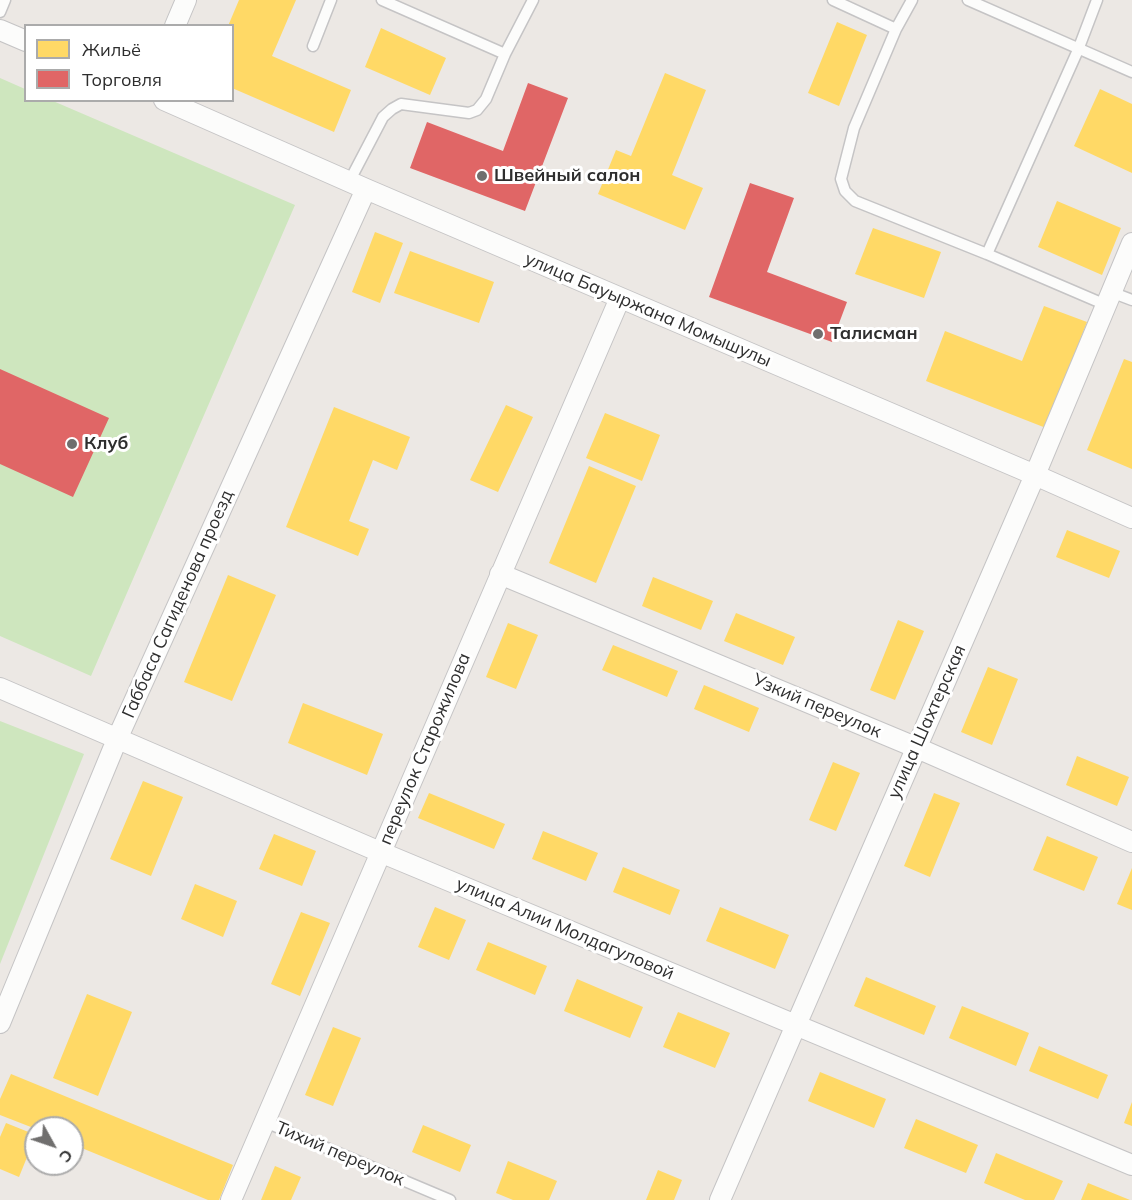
<!DOCTYPE html>
<meta charset="utf-8">
<style>
body{margin:0}
#map{position:relative;width:1132px;height:1200px;overflow:hidden;background:#ece8e4;font-family:Mulish,sans-serif}
canvas{display:block}
.legend{position:absolute;left:24px;top:24px;width:210px;height:78px;box-sizing:border-box;background:#fff;border:2px solid #ababab;margin:0;padding:8px 10px;list-style:none;font-size:18px;color:#2e2e2e}
.legend li{display:flex;align-items:center;gap:12px;height:30px}
.legend b{width:30px;border:2px solid #ababab}
.north{position:absolute;left:24px;top:1116px;width:60px;height:60px;box-sizing:border-box;background:#fff;border:2px solid #ababab;border-radius:50%;rotate:130deg;font-size:16px;font-weight:700;line-height:24px;text-align:center;color:#2e2e2e}
.north::after{content:'';display:block;margin:auto;width:21px;height:27px;background:#706f6e;clip-path:polygon(50% 0,100% 100%,50% 72%,0 100%)}
</style>
<div id="map">
<canvas width="1132" height="1200"></canvas>
<ul class="legend">
<li><b style="height:16px;background:#ffd966"></b>Жильё</li>
<li><b style="height:16px;background:#e06666"></b>Торговля</li>
</ul>
<div class="north">С</div>
</div>
<script>
const ctx = document.querySelector('canvas').getContext('2d');
ctx.lineJoin = 'round';
function fillPath(path, color) { ctx.fillStyle = color; ctx.fill(path, 'evenodd'); }
const poly = rows => new Path2D(rows.map(r => 'M' + r).join(''));
function strokePath(path, color, width, dash) { ctx.strokeStyle = color; ctx.lineWidth = width; ctx.lineCap = dash ? 'butt' : 'round'; ctx.setLineDash(dash || []); ctx.stroke(path); }
function label(font, color, halo, rows, align = 'center') {
  ctx.font = font + ' Mulish,sans-serif'; ctx.lineWidth = 6; ctx.setLineDash([]); ctx.textBaseline = 'middle'; ctx.strokeStyle = halo; ctx.fillStyle = color; for (const [text, x, y, turn = 0] of rows) {
    ctx.save(); ctx.translate(x, y); ctx.rotate((+turn || 0) * Math.PI / 180); ctx.textAlign = isNaN(turn) ? turn : align; if (halo) ctx.strokeText(text, 0, 0); ctx.fillText(text, 0, 0); ctx.restore();
  }
}
const green = poly([
 [0,78,25,89,26,100,53,101,295,205,91,676,0,636],
 [0,721,84,754,0,964]
]);
const homes = poly([
 [239,0,296,0,272,56,351,90,334,132,232,88,232,26,228,26],
 [837,22,867,35,839,106,808,93],
 [381,28,446,58,430,95,365,67],
 [665,73,706,90,672,175,703,188,685,230,598,194,616,150,631,156],
 [1100,89,1132,104,1132,173,1074,146],
 [1057,201,1121,228,1102,275,1038,247],
 [873,228,941,252,924,298,855,274],
 [375,232,403,243,380,303,352,292],
 [410,251,494,282,479,323,394,293],
 [1044,306,1087,322,1046,428,926,381,945,331,1022,361],
 [1124,359,1132,362,1132,469,1087,450],
 [506,405,533,417,498,492,470,480],
 [334,407,410,437,397,470,373,460,349,521,369,529,358,556,286,527],
 [605,413,660,435,642,481,586,458],
 [589,466,636,486,596,583,549,563],
 [1067,530,1120,551,1109,578,1056,557],
 [228,575,276,595,232,701,184,682],
 [653,577,713,601,701,630,642,606],
 [736,613,795,637,783,665,724,641],
 [898,620,924,631,895,700,870,690],
 [508,623,538,635,516,689,486,677],
 [613,645,678,671,667,697,602,670],
 [988,667,1018,679,992,745,961,732],
 [704,685,759,708,749,732,694,709],
 [303,703,383,734,367,775,288,743],
 [1077,756,1129,777,1117,806,1066,785],
 [833,762,860,773,836,831,809,820],
 [143,781,183,797,151,876,110,859],
 [429,793,505,824,494,849,418,818],
 [934,793,960,803,930,877,904,866],
 [543,831,598,853,586,881,532,859],
 [274,834,316,851,302,886,259,869],
 [1047,836,1098,857,1084,891,1033,870],
 [623,867,680,890,670,915,613,892],
 [1132,868,1132,910,1117,904],
 [195,884,237,901,223,937,181,919],
 [435,907,466,920,449,960,418,947],
 [720,907,789,935,775,969,706,941],
 [301,912,330,923,300,996,271,984],
 [488,942,547,966,535,995,476,970],
 [866,977,936,1006,924,1035,854,1006],
 [577,979,643,1007,630,1038,564,1011],
 [87,994,132,1012,98,1096,53,1078],
 [962,1006,1029,1033,1016,1066,949,1038],
 [678,1012,730,1033,715,1068,663,1047],
 [333,1027,361,1038,333,1106,305,1095],
 [1039,1046,1108,1075,1098,1099,1029,1071],
 [820,1072,886,1099,874,1128,808,1101],
 [11,1074,233,1165,219,1200,208,1200,72,1144,72,1128,36,1129,0,1115,0,1099],
 [1132,1102,1132,1126,1124,1123],
 [916,1119,978,1145,966,1173,904,1148],
 [6,1123,36,1135,19,1177,0,1169,0,1137],
 [423,1125,471,1145,460,1172,412,1152],
 [996,1153,1063,1181,1054,1200,1025,1200,984,1183],
 [508,1161,557,1181,549,1200,513,1200,496,1193],
 [275,1166,301,1177,291,1200,261,1200],
 [658,1170,682,1180,674,1200,646,1200],
 [1088,1183,1130,1200,1081,1200]
]);
const shops = poly([
 [528,83,568,98,525,211,410,168,427,122,503,151],
 [750,183,794,198,767,272,847,302,832,342,709,297],
 [0,369,109,418,73,497,0,464]
]);
const lane = poly([
 [382,0,505,54,533,0],
 [833,0,896,29,854,128,841,179,845,191,855,201,987,254,1106,305],
 [968,0,1132,72],
 [0,12,5,0],
 [896,29,912,0],
 [313,46,331,0],
 [349,182,383,117,392,109,401,104,469,113,477,110,486,99,505,54],
 [987,254,1078,50,1097,0],
 [1111,292,1132,300],
 [265,1122,450,1200]
]);
const street = poly([
 [175,26,186,0],
 [0,30,26,41],
 [164,100,366,189,1035,475,1132,518],
 [500,574,915,747,1132,842],
 [0,688,380,852,1132,1165],
 [0,1023,118,737,366,189],
 [231,1200,620,298],
 [720,1200,1035,475,1132,243]
]);
const markers = [
 [482,176,6,"#706f6e"],
 [818,334,6,"#706f6e"],
 [72,444,6,"#706f6e"]
];
const poiNames = [
 ["Швейный салон",494,176],
 ["Талисман",830,334],
 ["Клуб",84,444]
];
const streetNames = [
 ["улица Бауыржана Момышулы",648,310,23],
 ["Габбаса Сагиденова проезд",178,604,-66],
 ["Узкий переулок",817,706,23],
 ["улица Шахтерская",927,722,-66],
 ["переулок Старожилова",425,749,-67],
 ["улица Алии Молдагуловой",565,929,23],
 ["Тихий переулок",340,1154,23]
];
fillPath(green, '#cee6be');
fillPath(homes, '#ffd966');
fillPath(shops, '#e06666');
strokePath(lane, '#c5c4c5', 13);
strokePath(street, '#c5c4c5', 22);
strokePath(lane, '#fcfcfb', 10);
strokePath(street, '#fcfcfb', 20);
for (const [x, y, r, color] of markers) { const dot = new Path2D(); dot.arc(x, y, r, 0, 2 * Math.PI); ctx.fillStyle = color; ctx.fill(dot); strokePath(dot, '#fff', 2); }
label('bold 18px', '#2e2e2e', '#fff', poiNames, 'left');
label('18px', '#2e2e2e', '#fff', streetNames);
</script>
